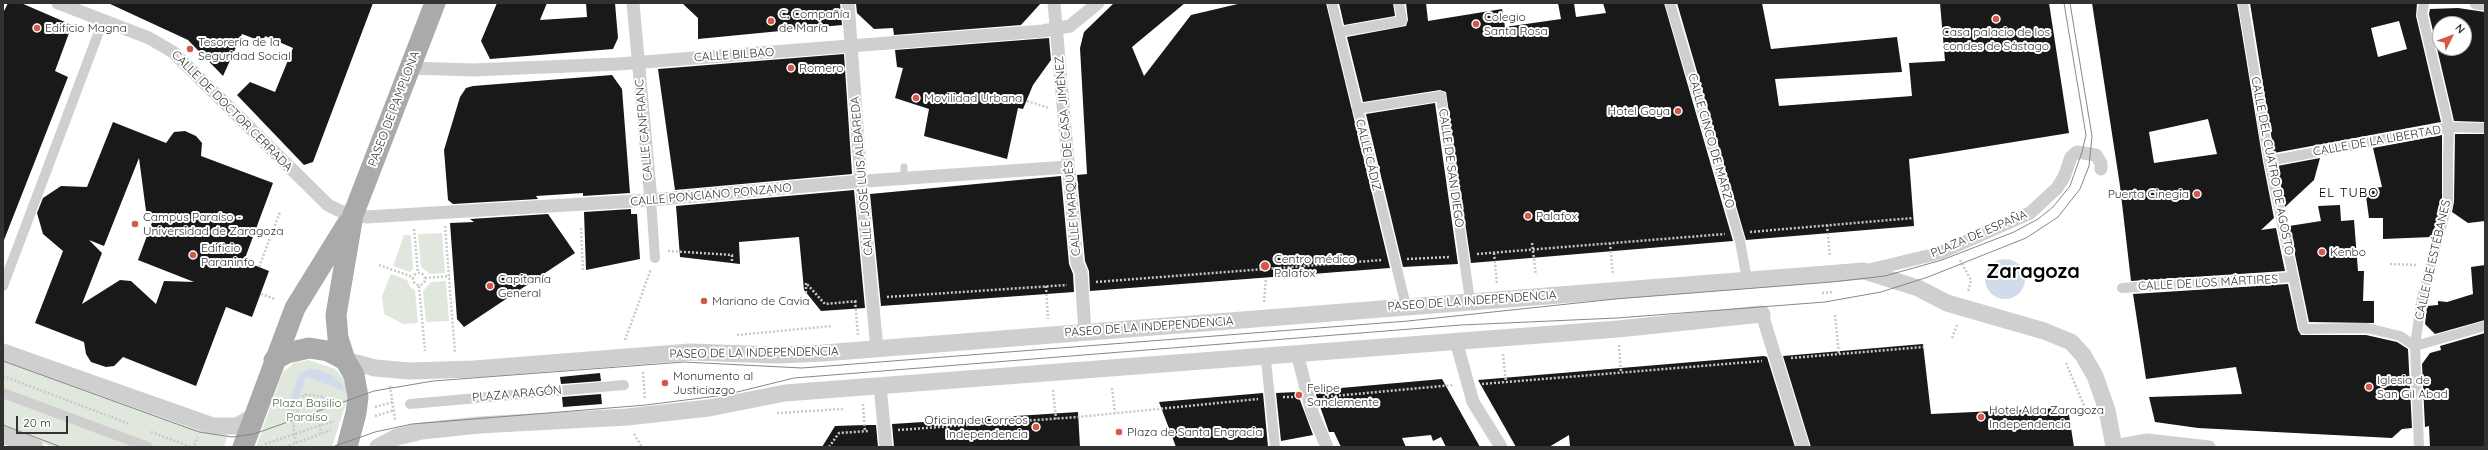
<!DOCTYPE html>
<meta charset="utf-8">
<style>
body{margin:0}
#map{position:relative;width:2488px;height:450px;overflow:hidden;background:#fff;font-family:Quicksand,sans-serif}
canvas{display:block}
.frame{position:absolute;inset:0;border:4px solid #323232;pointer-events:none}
.north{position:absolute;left:2432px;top:16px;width:40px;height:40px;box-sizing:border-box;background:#fff;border:1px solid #adadad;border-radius:50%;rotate:48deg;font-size:11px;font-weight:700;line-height:16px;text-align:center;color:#323232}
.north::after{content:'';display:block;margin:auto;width:14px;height:18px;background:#d4584a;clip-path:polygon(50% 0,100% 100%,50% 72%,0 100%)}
.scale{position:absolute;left:16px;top:416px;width:52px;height:18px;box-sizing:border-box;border:2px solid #323232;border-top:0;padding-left:5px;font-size:12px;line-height:14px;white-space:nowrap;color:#323232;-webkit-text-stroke:3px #fff;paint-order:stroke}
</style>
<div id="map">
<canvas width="2488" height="450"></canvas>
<div class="frame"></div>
<div class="north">N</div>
<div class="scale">20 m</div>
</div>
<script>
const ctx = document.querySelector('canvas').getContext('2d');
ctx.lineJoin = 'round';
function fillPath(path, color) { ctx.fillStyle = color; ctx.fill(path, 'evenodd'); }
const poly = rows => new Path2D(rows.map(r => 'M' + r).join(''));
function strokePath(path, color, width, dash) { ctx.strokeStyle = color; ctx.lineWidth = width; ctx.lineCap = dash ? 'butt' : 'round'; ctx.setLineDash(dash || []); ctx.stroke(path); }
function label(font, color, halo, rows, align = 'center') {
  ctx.font = font + ' Quicksand,sans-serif'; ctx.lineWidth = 4; ctx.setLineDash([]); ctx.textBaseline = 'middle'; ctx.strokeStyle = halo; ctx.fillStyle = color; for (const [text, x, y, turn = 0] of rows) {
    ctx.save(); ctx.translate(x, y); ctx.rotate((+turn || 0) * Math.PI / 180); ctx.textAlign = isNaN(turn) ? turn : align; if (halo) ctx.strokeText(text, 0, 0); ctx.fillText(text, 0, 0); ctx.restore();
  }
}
const green = poly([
 [442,233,445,273,430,274,421,267,418,234],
 [404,235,411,235,413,269,410,272,393,266],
 [391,274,407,280,410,287,415,290,418,323,403,324,384,314,382,296],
 [446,281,449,321,426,322,423,291,431,282],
 [3,358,229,431,224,447,53,447,3,428],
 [309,360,335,369,344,379,347,388,347,400,332,447,256,447,283,372,294,363]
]);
const water = poly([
 '1985 279a20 20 0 1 1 40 0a20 20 0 1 1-40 0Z',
 [308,369,320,370,332,375,342,384,344,391,306,377,294,412,285,415,299,375]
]);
const building = poly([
 [8,3,21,3,72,25,55,71,68,77,4,240,3,13],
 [108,3,373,3,313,162,304,165,237,95,250,82,275,92,293,48,265,36,263,42,242,34,223,76,188,40],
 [497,3,547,3,540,20,587,17,586,3,615,3,618,38,613,49,490,59,481,41],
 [682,3,840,3,842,25,698,39,698,18],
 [856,3,1041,3,1021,25,894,35,893,28,874,29,857,13],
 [1114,3,1185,3,1132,47,1144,76,1191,15,1242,3,1326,3,1390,268,1090,291,1089,271,1085,261,1077,175,1087,174,1080,48,1084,32],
 [1339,3,1393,3,1395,16,1344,25],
 [1406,3,1426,3,1428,21,1502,9,1505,27,1561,19,1558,3,1574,3,1576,17,1606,13,1603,3,1664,3,1733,241,1471,263,1446,92,1440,90,1363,102,1347,37,1406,26,1408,20],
 [1677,3,1762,3,1771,49,1897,37,1902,72,1775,79,1779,106,1912,96,1909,63,1945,61,1940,3,2049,3,2069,133,1909,159,1914,226,1746,240],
 [2092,3,2237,3,2263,162,2274,218,2261,230,2276,228,2285,271,2131,281,2120,186],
 [2208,119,2217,154,2154,163,2149,132],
 [2250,3,2417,3,2416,16,2441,122,2274,153],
 [2399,21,2407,49,2378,57,2371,28],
 [2458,8,2485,12,2485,122,2454,121,2429,14,2430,9],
 [2440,24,2464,24,2464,48,2440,48],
 [1049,38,1051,60,1033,85,1023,109,1018,108,1007,159,924,136,929,109,895,98,903,68,897,67,895,50],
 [844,54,852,174,675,190,658,69],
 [612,75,622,89,630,193,583,196,583,193,536,196,538,199,453,204,448,200,444,150,460,97,466,88,473,86],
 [1435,103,1458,264,1403,267,1366,114],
 [113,122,166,143,174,132,185,131,196,136,202,143,201,156,273,183,244,261,269,271,252,317,226,307,196,386,123,357,114,366,106,367,91,362,86,354,84,342,35,323,63,251,43,234,37,213,43,198,61,186,87,187],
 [139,158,146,211,154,217,138,260,194,282,164,281,156,304,131,281,120,280,82,304,102,253,89,240,104,246],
 [2455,134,2485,134,2485,221,2468,223,2452,212,2454,202],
 [2442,135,2442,201,2432,237,2383,239,2383,218,2369,218,2365,189,2382,187,2373,148],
 [2320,158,2314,180,2285,207,2277,166],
 [1061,176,1069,264,1073,274,1074,292,881,306,870,194],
 [854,190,865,308,821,311,804,290,799,237,739,242,740,264,680,257,676,206],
 [2340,205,2341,221,2354,220,2358,271,2364,271,2363,301,2374,301,2374,323,2309,322,2289,226,2321,221,2318,206],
 [631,209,631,214,637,214,640,259,586,270,584,212],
 [548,214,575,253,464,327,457,319,450,223,474,222,470,219],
 [2485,265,2485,320,2435,334,2425,324,2427,306,2438,305,2438,301,2447,302,2473,294,2471,267],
 [2288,284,2298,330,2301,335,2366,335,2397,342,2408,349,2412,428,2402,429,2392,438,2198,428,2155,422,2149,397,2242,394,2236,367,2146,379,2133,294],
 [2485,333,2485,447,2430,447,2429,426,2425,427,2422,364,2430,353,2441,350,2440,346],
 [1923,344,1931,414,2060,408,2069,415,2074,447,1811,447,1783,356],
 [1764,356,1767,357,1795,447,1570,447,1569,435,1549,447,1516,447,1478,380],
 [600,373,601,381,561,384,560,377],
 [1442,379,1480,447,1446,447,1441,437,1433,441,1431,435,1402,438,1406,447,1341,447,1334,432,1329,432,1316,395,1318,390],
 [1297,392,1313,435,1281,441,1276,393],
 [1263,393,1268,447,1176,447,1159,402],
 [601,394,602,404,563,407,562,397],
 [1078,412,1080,447,894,447,892,424],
 [865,425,876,425,878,447,822,447,835,426]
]);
const path = poly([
 [1027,101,1049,108],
 [1827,225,1830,257],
 [445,226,455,353],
 [581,228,583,271],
 [414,229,418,273],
 [1750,232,1913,218],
 [1532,243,1536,275],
 [1610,243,1613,275],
 [668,251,732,255,732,263],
 [1494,253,1497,284],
 [1477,254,1725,234],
 [1407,259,1450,257],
 [1960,260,1971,280,1968,292],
 [2390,264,2418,265],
 [379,265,413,277],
 [259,267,280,212],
 '413 279a6 6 0 1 1 12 0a6 6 0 1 1-12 0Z',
 [425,278,450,276],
 [1096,282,1382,260],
 [419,286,425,351],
 [1046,286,1048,319],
 [806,293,806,283,825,304,858,301],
 [1822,293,1833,292],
 [261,294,275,299],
 [887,297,1067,285],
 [855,301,858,335],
 [1264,302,1266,278],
 [1835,315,1839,354],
 [737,335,832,326],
 [1952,338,1957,325],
 [625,340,651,269],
 [1619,345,1621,372],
 [1503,354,1506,382],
 [1791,358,1924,347],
 [2066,363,2086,410,2089,410],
 [643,372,645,399],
 [3,376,130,424],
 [1482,384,1762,361],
 [390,386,395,420],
 [1112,388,1115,413],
 [1053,390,1056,419],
 [1283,397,1294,397],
 [1323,397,1453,385],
 [863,404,865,432],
 [375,407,393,402],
 [777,413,843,409],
 [375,416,395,410],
 [898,430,1078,417,1258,399],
 [151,432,191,447],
 [634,434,642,447],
 [296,443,293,424,304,394,324,397,318,415,321,433],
 [265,444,334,421],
 [194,445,198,437],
 [285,447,331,430],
 [829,447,839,433,869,431]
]);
const service = poly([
 [904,178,904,167]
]);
const pedestrian = poly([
 [1332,3,1406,306],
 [1670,3,1740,241,1747,280],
 [2243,3,2269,161,2304,329,2367,328,2400,336,2415,346],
 [1339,32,1402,21,1399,3],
 [1357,109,1441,96,1470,301],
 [2269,161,2449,127,2485,128],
 [651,200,655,258],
 [3,286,103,21],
 [2122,288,2293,277],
 [2415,346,2485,326],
 [1266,360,1275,447],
 [3,393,148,447],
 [410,404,624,385],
 [2419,447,2415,346,2421,302,2448,202,2448,156,2449,127,2422,14,2424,3]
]);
const minor = poly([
 [58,3,149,38,173,52,328,205,340,211,366,217,651,200,851,182,1068,167],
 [633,3,651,200],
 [848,3,861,181,877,349],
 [1054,3,1077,263,1081,272,1085,332],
 [2476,3,2485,4],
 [410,68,473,70,618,64,1043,31,1070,26,1098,3],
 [1865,271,1940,253,2030,213,2057,188,2064,177,2071,157,2077,152,2096,155,2101,163,2101,169],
 [1762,314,1803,447],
 [1456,341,1473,402,1501,447],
 [1297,353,1312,412,1327,447],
 [880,386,886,447],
 [2114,446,2147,440,2209,447]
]);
const tertiary = poly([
 [3,352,213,426,237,426,253,417],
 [345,360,375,368,409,371,474,369,690,352,777,355,823,353,1864,271,1918,288,1947,303,2044,331,2071,342,2083,355,2095,376,2107,410,2114,447],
 [3,435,35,447],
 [378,447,397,437,422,431,479,425,627,417,709,408,785,393,1618,329,1762,314]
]);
const primary = poly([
 [274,360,287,353,309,348,328,351,345,360,354,375,358,397,356,413,347,447],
 [345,360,338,338,336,315,353,215,435,3],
 [243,447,295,308,347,224]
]);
const tram = poly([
 [3,361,199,432,232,437,254,434,374,391,433,381,684,362,802,368,1408,321,1615,299,1832,282,1885,276,1942,260,2014,232,2038,219,2053,207,2070,186,2082,152,2086,135,2064,3],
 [3,425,61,447],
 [332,447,375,432,412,424,646,405,725,395,794,378,1461,325,1617,318,1825,302,1881,292,1928,277,2026,238,2058,217,2080,189,2089,166,2092,136,2070,3]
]);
const markers = [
 [1996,19,4,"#d4584a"],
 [771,21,4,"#d4584a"],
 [1476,24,4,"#d4584a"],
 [37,28,4,"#d4584a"],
 [190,49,4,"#d4584a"],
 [791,68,4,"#d4584a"],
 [916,98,4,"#d4584a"],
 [1678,111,4,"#d4584a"],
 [2197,194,4,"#d4584a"],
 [1528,216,4,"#d4584a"],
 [135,224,4,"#d4584a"],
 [2322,252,4,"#d4584a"],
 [193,255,4,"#d4584a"],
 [1265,266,5,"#d4584a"],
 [490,286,4,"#d4584a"],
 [704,301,4,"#d4584a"],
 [665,383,4,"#d4584a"],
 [2369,387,4,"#d4584a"],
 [1299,395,4,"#d4584a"],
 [1981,417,4,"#d4584a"],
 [1036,427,4,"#d4584a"],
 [1119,432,4,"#d4584a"]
];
const poiNames = [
 ["C. Compañía",779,14],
 ["de María",779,28],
 ["Colegio",1484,17],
 ["Santa Rosa",1484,31],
 ["Edificio Magna",45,28],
 ["Casa palacio de los",1996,32,"center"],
 ["condes de Sástago",1996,46,"center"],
 ["Tesorería de la",198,42],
 ["Seguridad Social",198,56],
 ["Romero",799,68],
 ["Movilidad Urbana",924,98],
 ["Hotel Goya",1670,111,"right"],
 ["Puerta Cinegia",2189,194,"right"],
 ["Palafox",1536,216],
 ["Campus Paraíso -",143,217],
 ["Universidad de Zaragoza",143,231],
 ["Edificio",201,248],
 ["Paraninfo",201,262],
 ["Kenbo",2330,252],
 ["Centro médico",1274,259],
 ["Palafox",1274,273],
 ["Capitanía",498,279],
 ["General",498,293],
 ["Mariano de Cavia",712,301],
 ["Monumento al",673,376],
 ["Justiciazgo",673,390],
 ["Iglesia de",2377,380],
 ["San Gil Abad",2377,394],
 ["Felipe",1307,388],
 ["Sanclemente",1307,402],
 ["Hotel Alda Zaragoza",1989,410],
 ["Independencia",1989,424],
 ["Oficina de Correos",1028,420,"right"],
 ["Independencia",1028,434,"right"],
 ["Plaza de Santa Engracia",1127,432]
];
const streetNames = [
 ["CALLE BILBAO",734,55,-4],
 ["PASEO DE PAMPLONA",394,109,-69],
 ["CALLE DE DOCTOR CERRADA",232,111,45],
 ["CALLE CANFRANC",644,130,-95],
 ["CALLE CINCO DE MARZO",1711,141,74],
 ["CALLE DE LA LIBERTAD",2377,141,-10],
 ["CALLE CÁDIZ",1368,155,76],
 ["CALLE MARQUÉS DE CASA JIMÉNEZ",1068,156,-95],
 ["CALLE DEL CUATRO DE AGOSTO",2272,166,79],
 ["CALLE DE SAN DIEGO",1451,168,82],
 ["CALLE JOSÉ LUIS ALBAREDA",862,176,-95],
 ["CALLE PONCIANO PONZANO",711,195,-5],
 ["PLAZA DE ESPAÑA",1979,234,-23],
 ["CALLE DE ESTÉBANES",2433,260,-77],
 ["CALLE DE LOS MÁRTIRES",2208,283,-3],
 ["PASEO DE LA INDEPENDENCIA",1472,301,-4],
 ["PASEO DE LA INDEPENDENCIA",1149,327,-4],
 ["PASEO DE LA INDEPENDENCIA",754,353,-1],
 ["PLAZA ARAGÓN",517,394,-5]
];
const parkNames = [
 ["Plaza Basilio",307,403],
 ["Paraíso",307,417]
];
const neighbourhoodNames = [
 ["EL TUBO",2349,193]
];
const townNames = [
 ["Zaragoza",2033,272]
];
fillPath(green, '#e0e8dd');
fillPath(water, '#d1dcea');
fillPath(building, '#191919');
strokePath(path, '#c9c9c9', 2.5, [2, 2]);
strokePath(service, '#cfcfcf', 7);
strokePath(pedestrian, '#cfcfcf', 10);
strokePath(minor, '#cfcfcf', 13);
strokePath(tertiary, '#cfcfcf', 17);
strokePath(primary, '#aaa', 21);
strokePath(tram, '#878787', 1);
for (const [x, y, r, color] of markers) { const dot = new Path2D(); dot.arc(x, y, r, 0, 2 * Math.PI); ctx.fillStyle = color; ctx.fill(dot); strokePath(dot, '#fff', 1.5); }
label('12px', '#323232', '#fff', poiNames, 'left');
label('12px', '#323232', '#fff', streetNames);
label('12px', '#4f6a44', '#fff', parkNames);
ctx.letterSpacing = '1px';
label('13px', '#000', '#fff', neighbourhoodNames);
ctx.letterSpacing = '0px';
label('bold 20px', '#000', '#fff', townNames);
</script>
